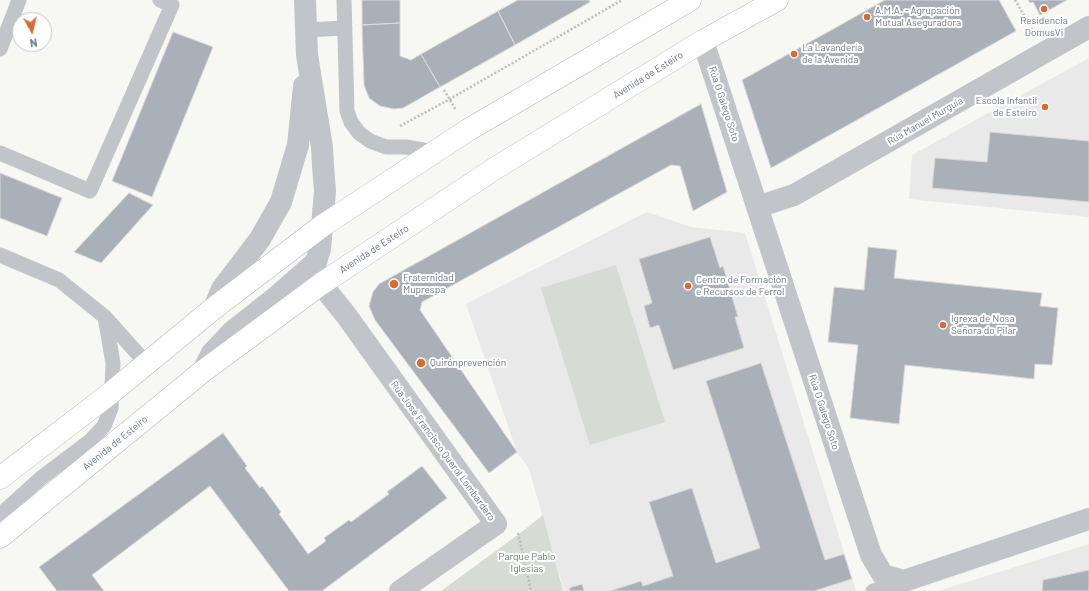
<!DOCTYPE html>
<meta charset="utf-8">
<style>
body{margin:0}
#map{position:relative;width:1089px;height:591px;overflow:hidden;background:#f7f7f4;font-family:Barlow,sans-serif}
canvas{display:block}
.north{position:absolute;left:12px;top:12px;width:40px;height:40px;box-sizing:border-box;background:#fff;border:1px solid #c3c7ce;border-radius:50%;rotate:172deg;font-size:11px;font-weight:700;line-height:16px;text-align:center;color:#687484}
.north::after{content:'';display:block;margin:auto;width:14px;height:18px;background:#d96b32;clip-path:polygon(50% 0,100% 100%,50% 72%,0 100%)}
</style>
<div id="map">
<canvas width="1089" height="591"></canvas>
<div class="north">N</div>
</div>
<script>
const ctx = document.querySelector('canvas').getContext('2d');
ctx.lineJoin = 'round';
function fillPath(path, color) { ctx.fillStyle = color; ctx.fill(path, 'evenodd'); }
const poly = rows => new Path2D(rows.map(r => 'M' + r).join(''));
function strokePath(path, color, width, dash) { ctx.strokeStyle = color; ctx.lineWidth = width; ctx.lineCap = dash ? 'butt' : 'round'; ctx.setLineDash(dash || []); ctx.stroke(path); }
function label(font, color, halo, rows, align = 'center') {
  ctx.font = font + ' Barlow,sans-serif'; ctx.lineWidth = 4; ctx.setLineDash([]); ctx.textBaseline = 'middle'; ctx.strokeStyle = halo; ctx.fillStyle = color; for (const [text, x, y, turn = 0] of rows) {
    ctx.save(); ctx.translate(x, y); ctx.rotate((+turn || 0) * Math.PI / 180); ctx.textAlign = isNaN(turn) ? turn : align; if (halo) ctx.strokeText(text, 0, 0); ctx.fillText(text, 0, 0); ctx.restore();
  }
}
const built = poly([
 [1089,58,1089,217,909,199,912,155],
 [647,212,691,227,745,233,856,591,564,591,529,469,517,452,466,304],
 [1089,544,1089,591,938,591]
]);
const green = poly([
 [616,265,665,422,590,445,541,288],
 [543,515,563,591,441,591,519,534]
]);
const building = poly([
 [362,0,400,0,400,23,362,25,362,0],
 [518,0,589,0,590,2,515,45,498,11,518,0],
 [885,0,999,0,1016,31,771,168,742,80,885,0],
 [1028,0,1067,0,1040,15,1033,2,1030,3,1028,0],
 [498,11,515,45,440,87,421,54,498,11],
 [400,23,400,56,411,60,421,54,440,87,403,108,394,109,380,106,369,98,364,85,362,25,400,23],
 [173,32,213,47,152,197,112,181,173,32],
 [701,104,727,192,693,211,680,166,671,165,422,302,420,310,517,452,489,473,375,320,369,306,373,292,379,284,701,104],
 [990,132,1089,141,1089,202,932,188,935,158,987,162,990,132],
 [0,173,62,198,47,236,0,218,0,173],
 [129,193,153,205,101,263,74,252,129,193],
 [710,237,720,268,723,266,738,317,735,317,744,348,673,370,659,325,650,328,644,306,652,303,639,259,710,237],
 [868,247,897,250,894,278,1042,293,1040,306,1058,308,1052,365,1035,364,1034,379,905,365,899,424,850,418,858,345,828,342,834,287,864,290,868,247],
 [761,363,825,560,844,554,852,579,814,591,610,591,641,581,643,586,673,576,649,502,692,488,716,563,760,548,706,381,761,363],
 [223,433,247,466,245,468,260,488,262,486,281,512,279,514,308,554,326,541,324,538,349,520,351,522,389,494,387,492,422,466,447,498,322,591,289,591,210,486,92,575,104,591,57,591,39,567,223,433],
 [1089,570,1089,591,1042,591,1043,580,1089,570],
 [582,584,584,591,570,591,569,588,582,584]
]);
const path = poly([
 [1015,0,1033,31],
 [444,90,456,110],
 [400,126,450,99,622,0],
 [518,533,531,591]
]);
const service = poly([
 [344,0,347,111,351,122,359,133,370,141,386,147,406,147,435,152],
 [306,30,345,28],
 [0,49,19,0],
 [0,153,90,191,172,5,160,0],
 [0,255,59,280,105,317,146,363],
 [0,515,41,478,90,441,104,426,111,408,113,363,105,317],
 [873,591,903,581]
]);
const minor = poly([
 [703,41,871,555,883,575,904,581,1089,519],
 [757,207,794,195,1089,27],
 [321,284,346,315,496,524,400,591],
 [214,308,222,289,260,239,281,202,298,145,304,86],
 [204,369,212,353,232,332,275,298,316,262,320,249,325,191,323,166,322,147,307,55,305,0]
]);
const secondary = poly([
 [0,478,112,392,214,308,322,226,468,130,690,0],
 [0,537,202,372,321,284,494,169,703,41,777,0]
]);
const markers = [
 [1044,9,4,"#d96b32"],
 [867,17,4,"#d96b32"],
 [794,54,4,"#d96b32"],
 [1045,107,4,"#d96b32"],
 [394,284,5,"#d96b32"],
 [688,286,4,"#d96b32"],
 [943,325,4,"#d96b32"],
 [421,363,5,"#d96b32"]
];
const poiNames = [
 ["A.M.A. - Agrupación",875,11],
 ["Mutual Aseguradora",875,23],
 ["Residencia",1044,21,"center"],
 ["DomusVi",1044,33,"center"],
 ["La Lavandería",802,48],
 ["de la Avenida",802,60],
 ["Escola Infantil",1037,101,"right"],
 ["de Esteiro",1037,113,"right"],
 ["Fraternidad",403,278],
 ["Muprespa",403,290],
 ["Centro de Formación",696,280],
 ["e Recursos de Ferrol",696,292],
 ["Igrexa de Nosa",951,319],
 ["Señora do Pilar",951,331],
 ["Quirónprevención",430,363]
];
const streetNames = [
 ["Avenida de Esteiro",648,75,-32],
 ["Rúa O Galego Soto",724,104,72],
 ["Rúa Manuel Murguía",925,121,-30],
 ["Avenida de Esteiro",374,249,-33],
 ["Rúa O Galego Soto",824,412,72],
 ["Avenida de Esteiro",115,443,-39],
 ["Rúa José Francisco Querol Lombardero",443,451,54]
];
const parkNames = [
 ["Parque Pablo",527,557],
 ["Iglesias",527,569]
];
fillPath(built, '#e8e9e8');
fillPath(green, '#d6dcd4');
fillPath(building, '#aab0b7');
strokePath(building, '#d9d9d7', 1);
strokePath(secondary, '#b3b7bd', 23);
strokePath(path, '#bbbdc0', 2.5, [2, 2]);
strokePath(service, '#c1c4c8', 15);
strokePath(minor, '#c1c4c8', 22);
strokePath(secondary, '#fff', 22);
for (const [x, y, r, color] of markers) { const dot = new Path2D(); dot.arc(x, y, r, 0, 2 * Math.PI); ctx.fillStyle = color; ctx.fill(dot); strokePath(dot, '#fff', 1.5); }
label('10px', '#687484', '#fff', poiNames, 'left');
label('10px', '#687484', '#fff', streetNames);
label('10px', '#687b66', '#fff', parkNames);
</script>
